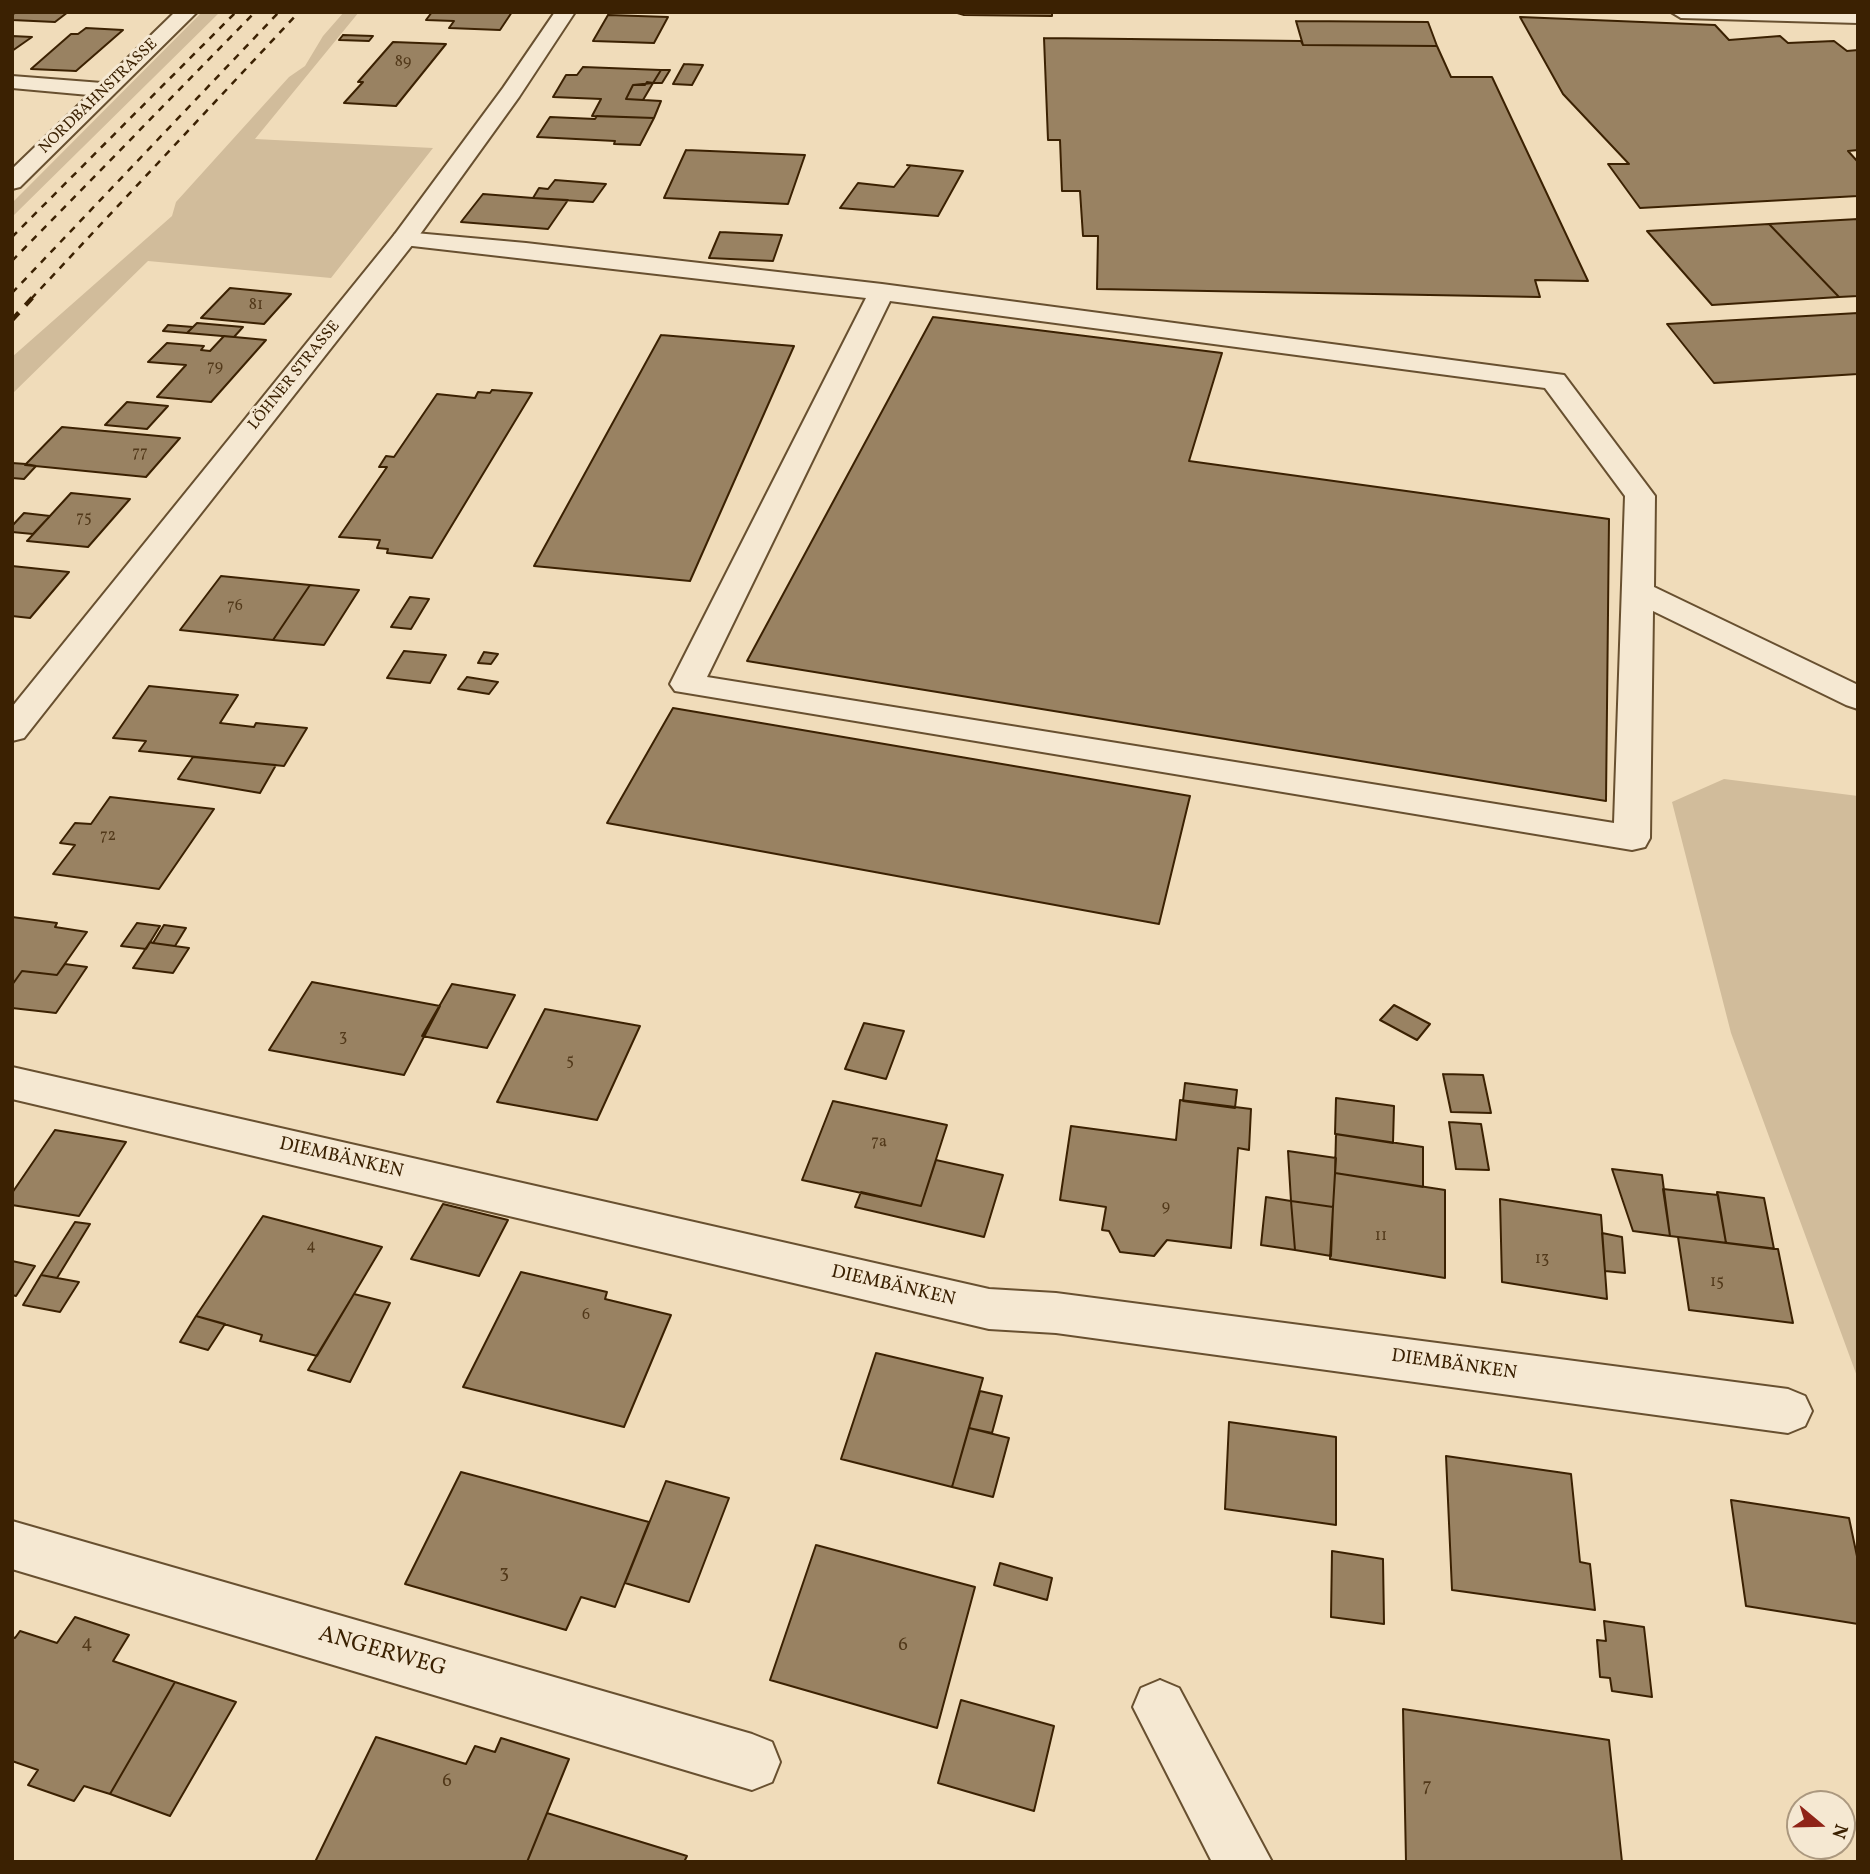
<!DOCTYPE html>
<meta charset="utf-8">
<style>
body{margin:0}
#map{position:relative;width:1870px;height:1874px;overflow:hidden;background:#f0dcba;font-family:Vollkorn,serif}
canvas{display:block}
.frame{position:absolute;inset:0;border:14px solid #3b2102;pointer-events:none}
.north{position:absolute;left:1786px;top:1790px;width:70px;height:70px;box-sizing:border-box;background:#f5e8d2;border:2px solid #ab987f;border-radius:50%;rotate:109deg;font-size:19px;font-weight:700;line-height:28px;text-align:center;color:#3b2102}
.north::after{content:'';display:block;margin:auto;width:24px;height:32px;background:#8f2418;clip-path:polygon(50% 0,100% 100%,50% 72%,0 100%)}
</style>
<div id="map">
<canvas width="1870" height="1874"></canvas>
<div class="frame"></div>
<div class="north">N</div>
</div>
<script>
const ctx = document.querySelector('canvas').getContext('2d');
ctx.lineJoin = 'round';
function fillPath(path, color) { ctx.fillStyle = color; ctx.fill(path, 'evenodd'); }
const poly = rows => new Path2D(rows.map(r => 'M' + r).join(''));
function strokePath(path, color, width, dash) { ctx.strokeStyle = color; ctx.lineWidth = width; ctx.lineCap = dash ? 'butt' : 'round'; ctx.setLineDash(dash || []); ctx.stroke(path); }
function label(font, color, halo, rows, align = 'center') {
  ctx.font = font + ' Vollkorn,serif'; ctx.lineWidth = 6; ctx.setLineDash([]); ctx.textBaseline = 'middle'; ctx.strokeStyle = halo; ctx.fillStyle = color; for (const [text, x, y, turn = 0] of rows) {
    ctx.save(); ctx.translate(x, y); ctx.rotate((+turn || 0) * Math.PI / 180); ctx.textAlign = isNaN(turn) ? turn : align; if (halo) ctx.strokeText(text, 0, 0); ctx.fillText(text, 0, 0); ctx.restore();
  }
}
const green = poly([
 [202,12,220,12,12,217,12,203],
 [344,12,359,12,255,139,433,148,331,278,148,261,12,394,12,357,172,216,176,202,289,77,305,66,323,36],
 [1724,779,1858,796,1858,1379,1731,1033,1672,802]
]);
const building = poly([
 [16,12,68,12,55,22,12,20,12,15,16,12],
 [432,12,512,12,500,30,449,28,454,21,426,20,432,12],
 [954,12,1052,12,1052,16,964,15,954,12],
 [608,15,668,17,654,43,593,41,608,15],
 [1520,17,1715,25,1729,40,1780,36,1788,43,1834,41,1847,51,1858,50,1858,150,1848,151,1858,162,1858,196,1640,208,1608,164,1629,164,1563,94,1520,17],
 [1296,21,1428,22,1437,46,1303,45,1296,21],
 [86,28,123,30,76,71,31,69,71,34,78,34,86,28],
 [343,35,373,36,369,41,339,40,343,35],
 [12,36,32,37,12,51,12,36],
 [1044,38,1301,41,1303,45,1437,46,1451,77,1492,77,1588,281,1535,280,1540,297,1097,289,1098,236,1083,236,1080,191,1062,191,1060,140,1048,140,1044,38],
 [393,42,446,44,396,106,344,103,363,82,358,82,393,42],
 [684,64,703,65,692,85,673,84,684,64],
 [583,67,661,70,653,83,633,85,626,99,661,101,654,118,592,116,601,99,553,97,566,75,577,75,583,67],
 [661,70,670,70,662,83,653,83,661,70],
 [647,82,653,83,643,100,626,99,633,85,645,85,647,82],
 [597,116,654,118,640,145,614,144,615,141,537,137,550,117,595,119,597,116],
 [686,150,805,155,788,204,664,198,686,150],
 [907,165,963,171,938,216,840,208,858,183,894,187,910,166,907,165],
 [555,180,606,184,593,202,533,198,539,188,548,189,555,180],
 [483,194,533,198,568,200,548,229,461,222,483,194],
 [1858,219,1858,296,1839,297,1769,224,1858,219],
 [1769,224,1839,297,1712,305,1647,231,1769,224],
 [720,232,782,235,773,261,709,258,720,232],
 [230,288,291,294,264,324,201,318,230,288],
 [1858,313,1858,374,1714,383,1667,324,1858,313],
 [933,317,1222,353,1189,461,1609,519,1606,801,747,661,933,317],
 [197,323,243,327,234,337,187,333,197,323],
 [168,325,193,327,187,333,163,331,168,325],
 [661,335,794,346,690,581,534,566,661,335],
 [224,336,266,340,211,402,157,397,186,365,148,362,167,343,204,346,201,350,210,351,224,336],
 [492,390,532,393,432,558,387,553,388,549,377,548,380,540,339,537,387,467,379,467,386,456,394,457,437,394,475,398,478,392,490,393,492,390],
 [127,402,168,406,147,429,105,425,127,402],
 [62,427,180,438,146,477,25,465,62,427],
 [12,463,26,464,36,466,24,479,12,478,12,463],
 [71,493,130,499,88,547,27,541,71,493],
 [24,513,50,516,33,534,12,532,12,526,24,513],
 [12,566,69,572,30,618,12,616,12,566],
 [221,576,310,585,273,640,180,630,221,576],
 [310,585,359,590,324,645,273,640,310,585],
 [410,597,429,599,411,629,391,627,410,597],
 [404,651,446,655,430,683,387,678,404,651],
 [484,652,498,654,491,664,478,663,484,652],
 [467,677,498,682,489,694,458,689,467,677],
 [149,686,238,695,220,723,254,727,256,723,307,728,284,766,139,751,146,741,113,738,149,686],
 [673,708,1190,796,1159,924,607,823,673,708],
 [193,757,255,763,276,765,260,793,178,779,193,757],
 [110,797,214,809,159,889,53,874,75,845,60,843,75,823,91,824,110,797],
 [12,917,57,923,55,927,87,932,57,975,22,971,12,985,12,917],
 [137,923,160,926,146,949,121,946,137,923],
 [164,925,186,928,175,946,153,943,164,925],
 [150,942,153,943,189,948,173,973,133,968,150,942],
 [65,964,87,967,56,1013,12,1008,12,985,22,971,57,975,65,964],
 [312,982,440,1006,404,1075,269,1050,312,982],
 [452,984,515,995,487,1048,422,1036,452,984],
 [1394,1005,1430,1024,1417,1040,1380,1020,1394,1005],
 [545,1009,640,1026,597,1120,497,1102,545,1009],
 [864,1023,904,1031,886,1079,845,1069,864,1023],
 [1443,1074,1483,1075,1491,1113,1451,1112,1443,1074],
 [1185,1083,1237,1090,1235,1108,1183,1101,1185,1083],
 [1336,1098,1394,1106,1393,1143,1335,1134,1336,1098],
 [1180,1100,1251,1109,1249,1150,1238,1148,1231,1248,1167,1240,1154,1256,1120,1252,1109,1231,1102,1230,1106,1207,1060,1200,1071,1126,1176,1140,1180,1100],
 [833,1101,947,1125,921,1206,802,1180,833,1101],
 [1449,1122,1481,1124,1489,1170,1456,1169,1449,1122],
 [55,1130,126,1142,79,1216,12,1205,12,1193,55,1130],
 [1336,1134,1423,1147,1423,1187,1335,1173,1336,1134],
 [1288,1151,1336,1158,1333,1207,1291,1201,1288,1151],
 [936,1160,1003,1175,984,1237,855,1207,861,1192,921,1206,936,1160],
 [1612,1169,1662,1175,1670,1236,1633,1231,1612,1169],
 [1335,1173,1445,1190,1445,1278,1330,1259,1335,1173],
 [1663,1189,1718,1195,1726,1243,1670,1236,1663,1189],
 [1717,1192,1764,1198,1774,1249,1726,1243,1717,1192],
 [1266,1197,1291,1201,1295,1250,1261,1245,1266,1197],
 [1500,1199,1601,1215,1607,1299,1502,1282,1500,1199],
 [1291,1201,1333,1207,1331,1256,1295,1250,1291,1201],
 [443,1204,508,1220,479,1276,411,1259,443,1204],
 [263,1216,382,1247,317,1356,260,1341,262,1335,196,1316,263,1216],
 [75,1222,90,1224,57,1278,41,1275,75,1222],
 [1602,1233,1622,1237,1625,1273,1605,1271,1602,1233],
 [1678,1237,1778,1249,1793,1323,1689,1310,1678,1237],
 [12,1261,35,1266,16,1296,12,1295,12,1261],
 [521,1272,607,1292,605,1299,671,1315,624,1427,463,1387,521,1272],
 [41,1275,79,1282,60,1312,23,1305,41,1275],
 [354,1294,390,1303,350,1382,308,1370,354,1294],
 [196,1316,225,1324,208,1350,180,1342,196,1316],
 [876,1353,983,1378,952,1487,841,1459,876,1353],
 [980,1391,1002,1396,992,1433,969,1428,980,1391],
 [1229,1422,1336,1437,1336,1525,1225,1509,1229,1422],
 [969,1428,1009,1438,993,1497,952,1487,969,1428],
 [1446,1456,1571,1474,1580,1562,1590,1564,1595,1610,1452,1590,1446,1456],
 [461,1472,649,1522,615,1607,581,1597,566,1630,405,1584,461,1472],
 [666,1481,729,1498,689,1602,625,1583,666,1481],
 [1731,1500,1849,1518,1858,1561,1858,1624,1746,1606,1731,1500],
 [816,1545,975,1587,937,1728,770,1680,816,1545],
 [1332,1551,1383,1559,1384,1624,1331,1617,1332,1551],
 [1000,1563,1052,1578,1047,1600,994,1585,1000,1563],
 [75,1617,129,1635,113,1661,175,1682,110,1794,84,1786,74,1801,28,1785,38,1770,12,1761,12,1637,15,1638,20,1631,57,1643,75,1617],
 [1604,1621,1644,1627,1652,1697,1612,1691,1610,1678,1600,1677,1597,1640,1606,1641,1604,1621],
 [175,1682,236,1702,170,1816,110,1794,175,1682],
 [961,1700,1054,1726,1034,1811,938,1783,961,1700],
 [1403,1709,1609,1740,1622,1862,1406,1862,1403,1709],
 [376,1737,466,1764,475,1746,495,1752,501,1738,569,1759,527,1862,315,1862,376,1737],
 [547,1813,687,1856,684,1862,527,1862,547,1813]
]);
const lane = poly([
 [404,232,526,243,882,284,1564,375,1655,496,1654,587,1858,685,1858,709,1846,705,1653,611,1650,838,1645,847,1632,850,675,691,670,684,866,298,395,244,392,239,395,234,404,232],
 [890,301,1545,388,1625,496,1614,823,707,677,890,301]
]);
const street = poly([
 [175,12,197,12,20,187,12,189,12,169,89,95,12,88,12,76,102,83,175,12],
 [555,12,575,12,519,97,413,244,24,738,12,741,12,707,395,234,503,88,555,12],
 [1671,12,1858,12,1858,23,1681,18,1671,12],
 [12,1067,989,1289,1056,1293,1788,1389,1805,1396,1812,1411,1805,1426,1788,1433,1056,1333,989,1329,12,1099,12,1067],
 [12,1521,752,1734,772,1742,780,1762,772,1782,752,1790,12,1569,12,1521],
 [1160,1680,1179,1688,1272,1862,1212,1862,1133,1707,1141,1688,1160,1680]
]);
const railFar1 = poly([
 [12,237,236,12],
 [12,261,255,12],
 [12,293,279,12],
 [31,299,299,12]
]);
const rail = poly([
 [12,320,33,297]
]);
const numberNames = [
 ["89",403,63],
 ["81",256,306],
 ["79",215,368],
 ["77",140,454],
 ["75",84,519],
 ["76",235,607],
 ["72",108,837],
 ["3",343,1038],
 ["5",570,1062],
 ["7a",879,1143],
 ["9",1166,1208],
 ["11",1381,1237],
 ["4",311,1247],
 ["13",1542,1260],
 ["15",1717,1283],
 ["6",586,1316]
];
const farStreetnames = [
 ["NORDBAHNSTRASSE",99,97,-44],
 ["LÖHNER STRASSE",295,376,-51]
];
const streetNames = [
 ["DIEMBÄNKEN",341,1159,13],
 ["DIEMBÄNKEN",893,1287,13],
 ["DIEMBÄNKEN",1454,1366,8]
];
const nearNumbernames = [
 ["3",504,1575],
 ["4",87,1645],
 ["6",903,1647],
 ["6",447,1783],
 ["7",1427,1788]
];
const nearStreetnames = [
 ["ANGERWEG",382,1653,16]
];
fillPath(green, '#d1bc9b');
fillPath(building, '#998262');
strokePath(building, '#3b2102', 2);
strokePath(lane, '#685030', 4);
strokePath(street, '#685030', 4);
fillPath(lane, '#f5e8d2');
fillPath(street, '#f5e8d2');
strokePath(railFar1, '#3b2102', 2.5, [7, 7]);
strokePath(rail, '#3b2102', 4.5, [10, 10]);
label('16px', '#52391a', null, numberNames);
label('16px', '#3b2102', '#f5e8d2', farStreetnames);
label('19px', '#3b2102', '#f5e8d2', streetNames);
label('19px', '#52391a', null, nearNumbernames);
label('23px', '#3b2102', '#f5e8d2', nearStreetnames);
</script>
